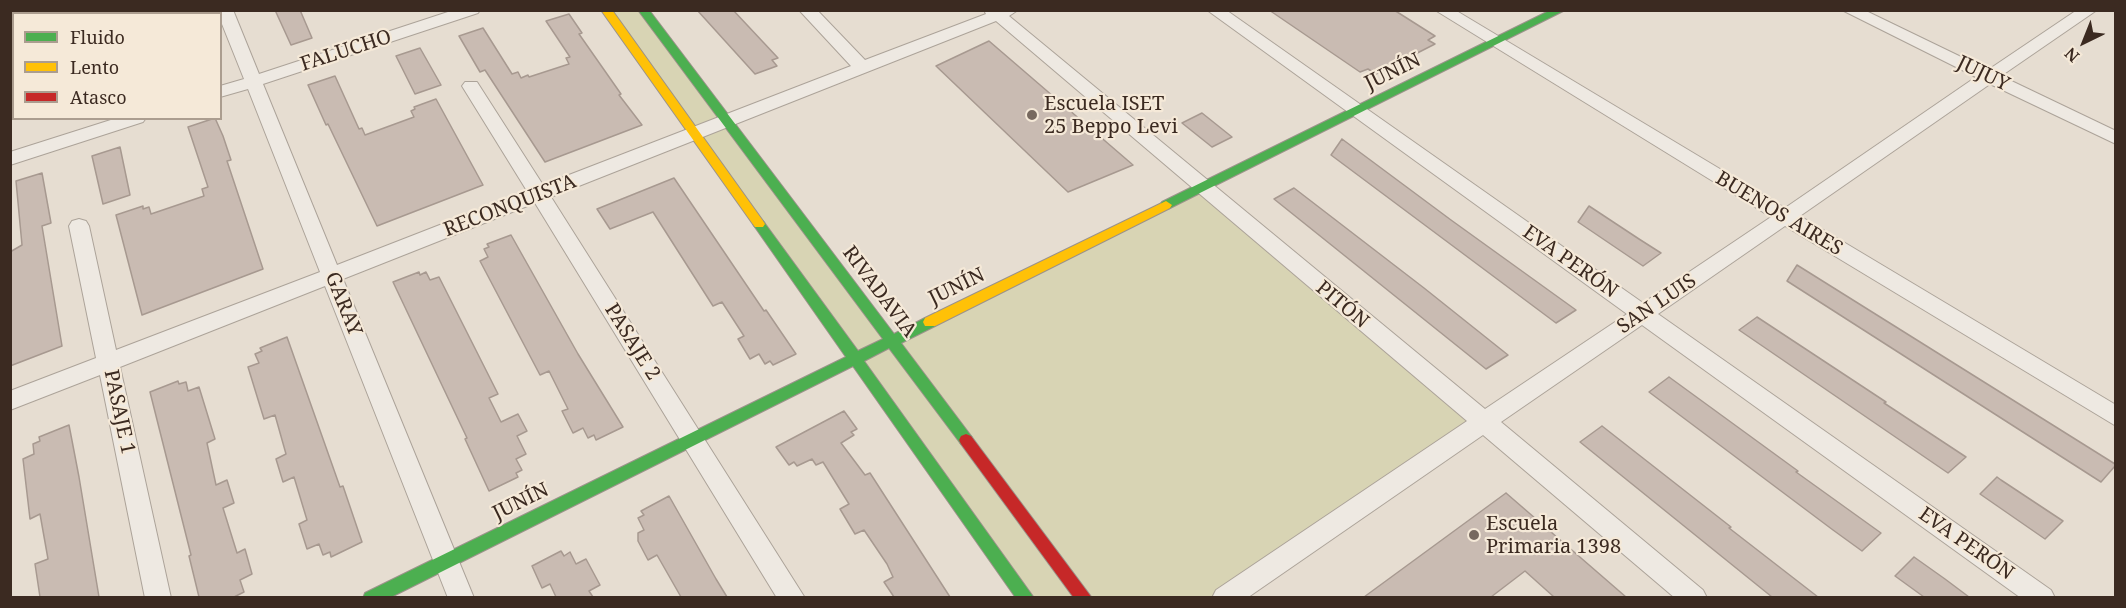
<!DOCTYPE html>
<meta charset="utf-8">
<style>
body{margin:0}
#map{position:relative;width:2126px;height:608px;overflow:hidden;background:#e6ddd1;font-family:"Noto Serif",serif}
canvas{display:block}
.frame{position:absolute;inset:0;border:12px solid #3b2a21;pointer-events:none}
.legend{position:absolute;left:12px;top:12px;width:210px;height:108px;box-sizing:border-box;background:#f5e9d8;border:2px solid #ab9d8f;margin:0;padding:8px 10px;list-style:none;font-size:18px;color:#3b2a21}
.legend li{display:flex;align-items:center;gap:12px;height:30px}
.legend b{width:30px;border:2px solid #ab9d8f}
.north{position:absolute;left:2054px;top:12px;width:60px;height:60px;-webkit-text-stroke:4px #f5e9d8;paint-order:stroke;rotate:223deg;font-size:16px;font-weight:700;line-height:24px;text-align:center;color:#3b2a21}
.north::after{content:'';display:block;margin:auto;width:21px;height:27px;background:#3b2a21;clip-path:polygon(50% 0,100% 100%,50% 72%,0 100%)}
</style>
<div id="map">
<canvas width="2126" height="608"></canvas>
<div class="frame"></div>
<ul class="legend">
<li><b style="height:8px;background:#4caf50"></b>Fluido</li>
<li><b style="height:8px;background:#ffc107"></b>Lento</li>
<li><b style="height:8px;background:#c62828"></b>Atasco</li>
</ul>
<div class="north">N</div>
</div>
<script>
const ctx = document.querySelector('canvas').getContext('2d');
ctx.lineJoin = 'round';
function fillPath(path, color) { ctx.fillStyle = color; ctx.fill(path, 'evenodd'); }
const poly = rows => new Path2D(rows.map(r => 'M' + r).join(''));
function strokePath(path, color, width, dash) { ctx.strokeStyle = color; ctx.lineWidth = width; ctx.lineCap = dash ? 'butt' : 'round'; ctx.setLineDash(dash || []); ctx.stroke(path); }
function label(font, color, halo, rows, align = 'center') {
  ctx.font = font + ' "Noto Serif",serif'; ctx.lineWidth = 4.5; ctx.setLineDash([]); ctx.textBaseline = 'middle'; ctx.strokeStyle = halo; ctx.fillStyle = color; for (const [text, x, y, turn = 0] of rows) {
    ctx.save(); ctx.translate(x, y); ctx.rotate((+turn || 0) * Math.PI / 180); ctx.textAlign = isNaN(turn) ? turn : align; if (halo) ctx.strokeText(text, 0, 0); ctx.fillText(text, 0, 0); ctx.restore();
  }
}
const green = poly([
 [606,11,643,11,891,341,1203,188,1483,423,1225,597,1026,597]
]);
const building = poly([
 [275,10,300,10,312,38,291,45,275,10],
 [697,10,733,10,778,58,772,60,777,66,755,74,697,10],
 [1269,10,1394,10,1435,36,1428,40,1435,44,1376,74,1368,69,1360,72,1269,10],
 [569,14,582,33,579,34,621,94,619,95,642,125,545,162,485,70,480,72,459,36,483,28,512,74,518,72,521,78,528,75,529,77,569,64,566,58,570,57,546,21,569,14],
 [989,41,1133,165,1068,192,936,66,989,41],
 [420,48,441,85,415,94,396,56,420,48],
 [335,76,359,129,362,128,365,135,414,117,411,111,415,109,414,107,436,99,483,185,377,226,328,124,326,125,308,85,335,76],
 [1202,113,1232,137,1212,147,1182,123,1202,113],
 [215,118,223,136,231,160,227,161,263,269,142,315,116,215,143,206,143,209,149,207,151,214,204,196,202,189,208,187,188,127,215,118],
 [1342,139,1451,220,1576,310,1556,323,1331,155,1342,139],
 [120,147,130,195,103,204,92,156,120,147],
 [42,173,51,223,42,226,62,346,10,366,10,252,22,245,16,181,42,173],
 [674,178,764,311,766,310,796,354,773,365,770,361,765,364,759,354,750,359,738,339,744,336,722,302,713,306,653,212,610,229,597,209,674,178],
 [1294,188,1424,288,1508,355,1486,369,1274,199,1294,188],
 [1589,206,1639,239,1661,253,1643,266,1578,222,1589,206],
 [511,235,578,354,623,427,596,440,594,435,588,438,583,428,573,433,562,411,568,409,549,371,540,375,480,261,488,257,484,249,489,247,487,244,511,235],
 [1797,265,2115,464,2115,466,2101,482,1787,281,1797,265],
 [419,272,420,275,426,272,430,280,439,277,498,394,489,398,501,422,518,414,527,431,517,436,526,454,516,459,522,470,516,473,518,477,489,491,465,439,467,438,393,282,419,272],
 [1757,317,1886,402,1884,403,1966,457,1948,473,1739,330,1757,317],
 [287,337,340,487,343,486,362,542,331,557,330,552,323,555,319,544,307,549,299,524,307,520,294,477,283,482,276,459,286,454,275,415,264,419,248,367,259,363,255,354,262,351,260,348,287,337],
 [1669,377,1798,471,1796,472,1881,533,1862,551,1833,530,1649,392,1669,377],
 [178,381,179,384,186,382,188,391,199,387,215,439,207,443,216,485,227,480,234,503,223,508,237,553,245,549,252,574,240,580,244,592,234,597,199,597,189,556,191,555,150,392,178,381],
 [844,411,857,429,851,432,854,435,841,443,865,475,870,473,950,597,894,597,884,582,893,577,887,564,864,530,855,534,840,509,849,504,823,462,816,465,812,459,797,466,794,462,789,465,776,447,844,411],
 [69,425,79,477,99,597,40,597,35,564,48,559,40,514,30,519,23,459,34,454,33,444,40,441,39,437,69,425],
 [1602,426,1731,527,1729,528,1818,597,1772,597,1580,442,1602,426],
 [1997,477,2001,480,2063,521,2045,539,1980,494,1997,477],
 [1506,493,1626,597,1554,597,1525,571,1491,597,1364,597,1506,493],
 [669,496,716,579,727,597,681,597,657,555,648,560,638,541,638,533,644,530,638,518,644,515,641,511,669,496],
 [561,551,564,556,570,552,576,564,586,559,600,585,589,591,593,597,556,597,550,584,542,588,532,566,561,551],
 [1914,557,1945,579,1969,597,1924,597,1895,576,1914,557]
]);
const street = poly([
 [217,10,233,10,259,74,454,10,480,10,478,13,263,84,337,265,527,191,462,86,465,82,477,82,543,185,851,66,799,10,817,10,865,60,986,14,984,10,1018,10,1009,16,1485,409,1627,314,1207,10,1226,10,1643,303,1771,217,1435,10,1455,10,1785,208,1976,77,1842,10,1864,10,1988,70,2077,10,2097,10,2001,76,2116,131,2116,144,1990,84,1800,216,2116,405,2116,426,1785,226,1658,314,2051,590,2055,598,2021,598,1642,325,1501,422,1703,590,1707,598,1675,598,1483,435,1247,598,1212,598,1216,590,1467,421,996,21,551,197,805,598,777,598,535,203,343,279,474,598,448,598,325,286,120,367,171,598,145,598,100,375,10,410,10,391,96,358,69,226,72,221,79,219,86,221,89,226,116,350,320,272,248,89,220,97,220,86,244,79,220,19,220,14,217,10],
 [117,118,146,118,143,122,10,165,10,152,117,118]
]);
const fast = poly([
 [638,10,649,10,894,334,925,318,935,318,937,322,935,326,901,343,971,436,973,440,971,444,966,446,961,444,889,348,864,361,1034,598,1016,598,853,366,389,598,363,598,365,593,846,357,755,227,753,224,755,221,763,221,858,351,883,339,638,10],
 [1551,10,1565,10,1170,208,1166,209,1160,205,1162,202,1551,10]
]);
const slow = poly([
 [601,10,612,10,763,221,765,224,763,227,755,227,601,10],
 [1166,201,1172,205,1170,208,935,326,925,326,923,322,925,318,1166,201]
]);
const jam = poly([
 [966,434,971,436,1092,598,1074,598,961,444,959,440,961,436,966,434]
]);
const markers = [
 [1032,115,6,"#77695f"],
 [1474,535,6,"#77695f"]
];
const streetNames = [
 ["FALUCHO",346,51,-18],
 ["JUNÍN",1393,72,-26],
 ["JUJUY",1983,74,26],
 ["RECONQUISTA",510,206,-21],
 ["BUENOS AIRES",1779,214,31],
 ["EVA PERÓN",1570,262,35],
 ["JUNÍN",957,287,-26],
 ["RIVADAVIA",879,292,53],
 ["GARAY",343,304,68],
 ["SAN LUIS",1657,304,-34],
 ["PITÓN",1342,305,40],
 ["PASAJE 2",632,342,58],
 ["PASAJE 1",119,412,78],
 ["JUNÍN",521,502,-26],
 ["EVA PERÓN",1966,544,35]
];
const poiNames = [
 ["Escuela ISET",1044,104],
 ["25 Beppo Levi",1044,127],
 ["Escuela",1486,524],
 ["Primaria 1398",1486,547]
];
fillPath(green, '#d8d4b4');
fillPath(building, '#c9bbb2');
strokePath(building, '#a79990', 1.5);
strokePath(street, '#aca399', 2);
strokePath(fast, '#9b928a', 2);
strokePath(slow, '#9b928a', 2);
strokePath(jam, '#9b928a', 2);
fillPath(street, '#eee9e2');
fillPath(fast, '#4caf50');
fillPath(slow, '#ffc107');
fillPath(jam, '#c62828');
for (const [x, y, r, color] of markers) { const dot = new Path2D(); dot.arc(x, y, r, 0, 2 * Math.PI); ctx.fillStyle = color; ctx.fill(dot); strokePath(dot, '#f5e9d8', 2); }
label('20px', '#3b2a21', '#f5e9d8', streetNames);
label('20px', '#3b2a21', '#f5e9d8', poiNames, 'left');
</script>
